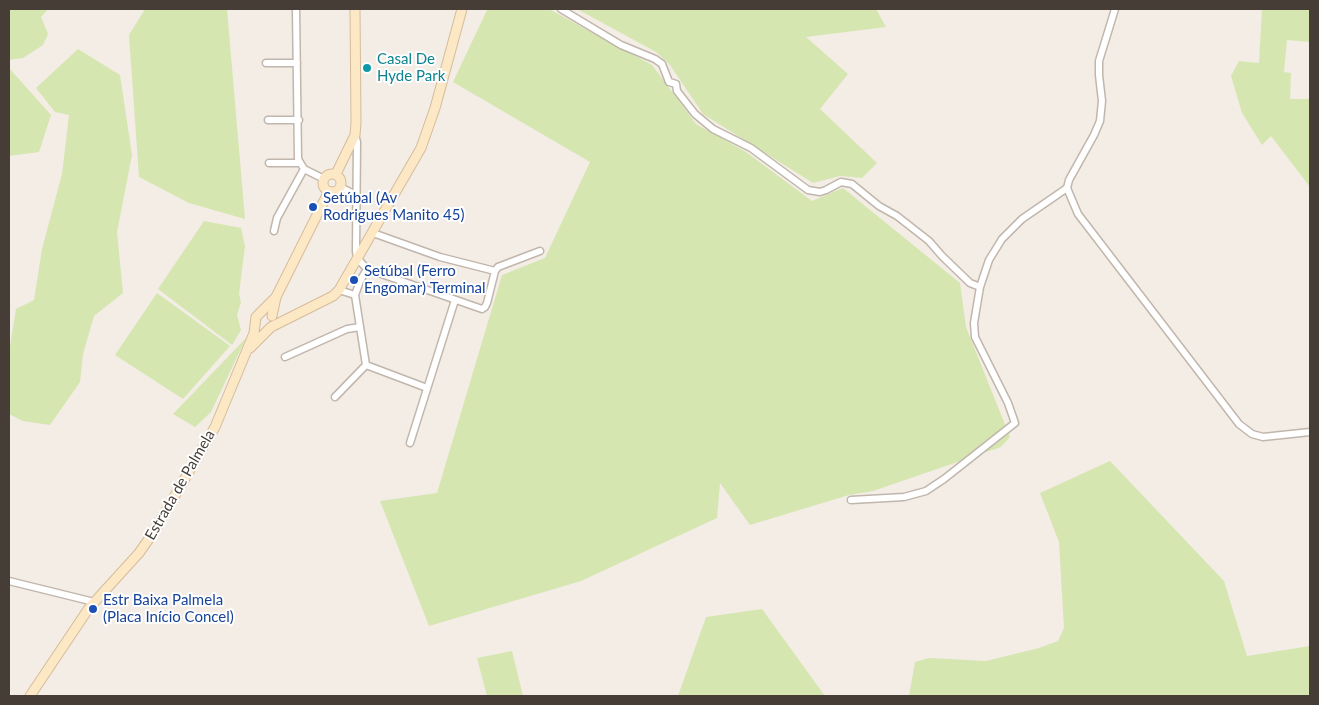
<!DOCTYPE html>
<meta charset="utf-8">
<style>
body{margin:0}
#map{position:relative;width:1319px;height:705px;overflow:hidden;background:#f3ede6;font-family:Lato,sans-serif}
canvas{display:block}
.frame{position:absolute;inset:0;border:10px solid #453d36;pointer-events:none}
</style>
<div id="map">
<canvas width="1319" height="705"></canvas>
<div class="frame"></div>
</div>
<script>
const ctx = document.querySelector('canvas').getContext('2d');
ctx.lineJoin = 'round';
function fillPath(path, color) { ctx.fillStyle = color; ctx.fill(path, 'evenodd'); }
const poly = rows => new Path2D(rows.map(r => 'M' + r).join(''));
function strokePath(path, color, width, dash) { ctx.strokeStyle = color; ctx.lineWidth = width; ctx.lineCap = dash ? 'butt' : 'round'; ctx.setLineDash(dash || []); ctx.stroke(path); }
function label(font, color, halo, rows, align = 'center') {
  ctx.font = font + ' Lato,sans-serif'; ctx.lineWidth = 4; ctx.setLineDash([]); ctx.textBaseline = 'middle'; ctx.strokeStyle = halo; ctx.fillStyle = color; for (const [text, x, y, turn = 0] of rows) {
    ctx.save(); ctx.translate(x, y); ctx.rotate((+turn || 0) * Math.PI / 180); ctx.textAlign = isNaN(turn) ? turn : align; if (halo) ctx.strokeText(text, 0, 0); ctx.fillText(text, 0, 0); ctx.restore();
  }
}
const green = poly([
 [9,9,48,9,41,17,48,34,43,45,23,58,9,60],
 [145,9,227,9,245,219,189,203,139,177,129,35],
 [490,9,549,9,652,65,696,124,746,152,812,201,843,188,960,283,966,327,1010,437,1001,447,873,491,849,495,750,525,720,483,717,518,581,581,429,626,380,501,437,493,502,275,545,258,590,162,453,82,487,10],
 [577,9,876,9,886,27,806,37,848,74,820,109,877,163,862,178,840,176,813,183,703,114,670,65,656,52],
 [1262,9,1310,9,1310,42,1287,40,1284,72,1291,73,1290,99,1310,99,1310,187,1271,136,1262,145,1242,113,1231,76,1239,61,1259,63],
 [78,49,120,75,132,155,117,232,123,293,94,316,83,354,80,382,50,425,23,421,9,414,9,352,16,309,34,300,42,249,62,174,69,115,55,112,36,88],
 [9,68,51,115,39,152,9,156],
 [204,221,241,228,245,246,239,294,241,302,237,315,241,330,232,345,158,289],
 [157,293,230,346,183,399,115,355],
 [246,338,211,412,195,427,173,414],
 [1110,461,1224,581,1247,656,1310,646,1310,696,909,696,915,662,929,658,986,661,1039,648,1058,641,1064,628,1059,542,1040,493],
 [762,609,825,696,678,696,706,617],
 [512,651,523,696,487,696,477,658]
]);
const street = poly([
 [296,9,298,159,304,169,324,179],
 [561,9,621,45,655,59,662,64,669,82,676,84,677,91,695,114,713,129,751,148,808,190,820,192,826,190,841,182,852,184,879,206,897,216,929,241,942,256,970,283,980,287],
 [266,63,297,63],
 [268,120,299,120],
 [269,163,299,163],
 [340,187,356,195],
 [1067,188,1078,214,1239,424,1252,434,1263,437,1310,432],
 [1067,188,1069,180,1094,135,1100,121,1102,101,1099,75,1099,61,1115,9],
 [274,231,277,218,304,169],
 [373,233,440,257,495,271],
 [367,269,482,309,485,307,487,303,495,271,498,267,540,251],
 [339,290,355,295,360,281,367,269,357,258,356,251,357,142,355,135],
 [285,357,347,329,360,327],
 [366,365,427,388],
 [335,397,366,365,355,295],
 [410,443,455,300],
 [851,500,904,497,926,491,944,479,1015,423,1008,403,975,337,974,323,980,287,989,260,1002,239,1022,219,1067,188],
 [9,581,94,602]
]);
const secondary = poly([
 '323 183a9 9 0 1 1 18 0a9 9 0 1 1-18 0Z',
 [336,174,355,135,356,123,355,9],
 [272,316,276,297,329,191],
 [250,348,271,327,333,296,339,290,421,148,435,108,462,9],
 [30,696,89,608,139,553,153,533,215,427,254,333,256,317,276,297]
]);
const markers = [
 [367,68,5,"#0f9aa8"],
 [313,207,5,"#1a4fb4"],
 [354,280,5,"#1a4fb4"],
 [93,609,5,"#1a4fb4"]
];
const cultureNames = [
 ["Casal De",377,59],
 ["Hyde Park",377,76]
];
const transitNames = [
 ["Setúbal (Av",323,198],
 ["Rodrigues Manito 45)",323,215],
 ["Setúbal (Ferro",364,271],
 ["Engomar) Terminal",364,288],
 ["Estr Baixa Palmela",103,600],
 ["(Placa Início Concel)",103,617]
];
const streetNames = [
 ["Estrada de Palmela",180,485,-60]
];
fillPath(green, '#d5e6b0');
strokePath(street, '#c1b6ac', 9);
strokePath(secondary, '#d4bc9a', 11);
strokePath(street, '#fff', 6);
strokePath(secondary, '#fde8c6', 9);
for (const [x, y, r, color] of markers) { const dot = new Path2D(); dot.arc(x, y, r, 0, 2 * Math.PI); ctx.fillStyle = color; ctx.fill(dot); strokePath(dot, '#fff', 2); }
label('15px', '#0d838f', '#fff', cultureNames, 'left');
label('15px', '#164399', '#fff', transitNames, 'left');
label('15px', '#453d36', '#fff', streetNames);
</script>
